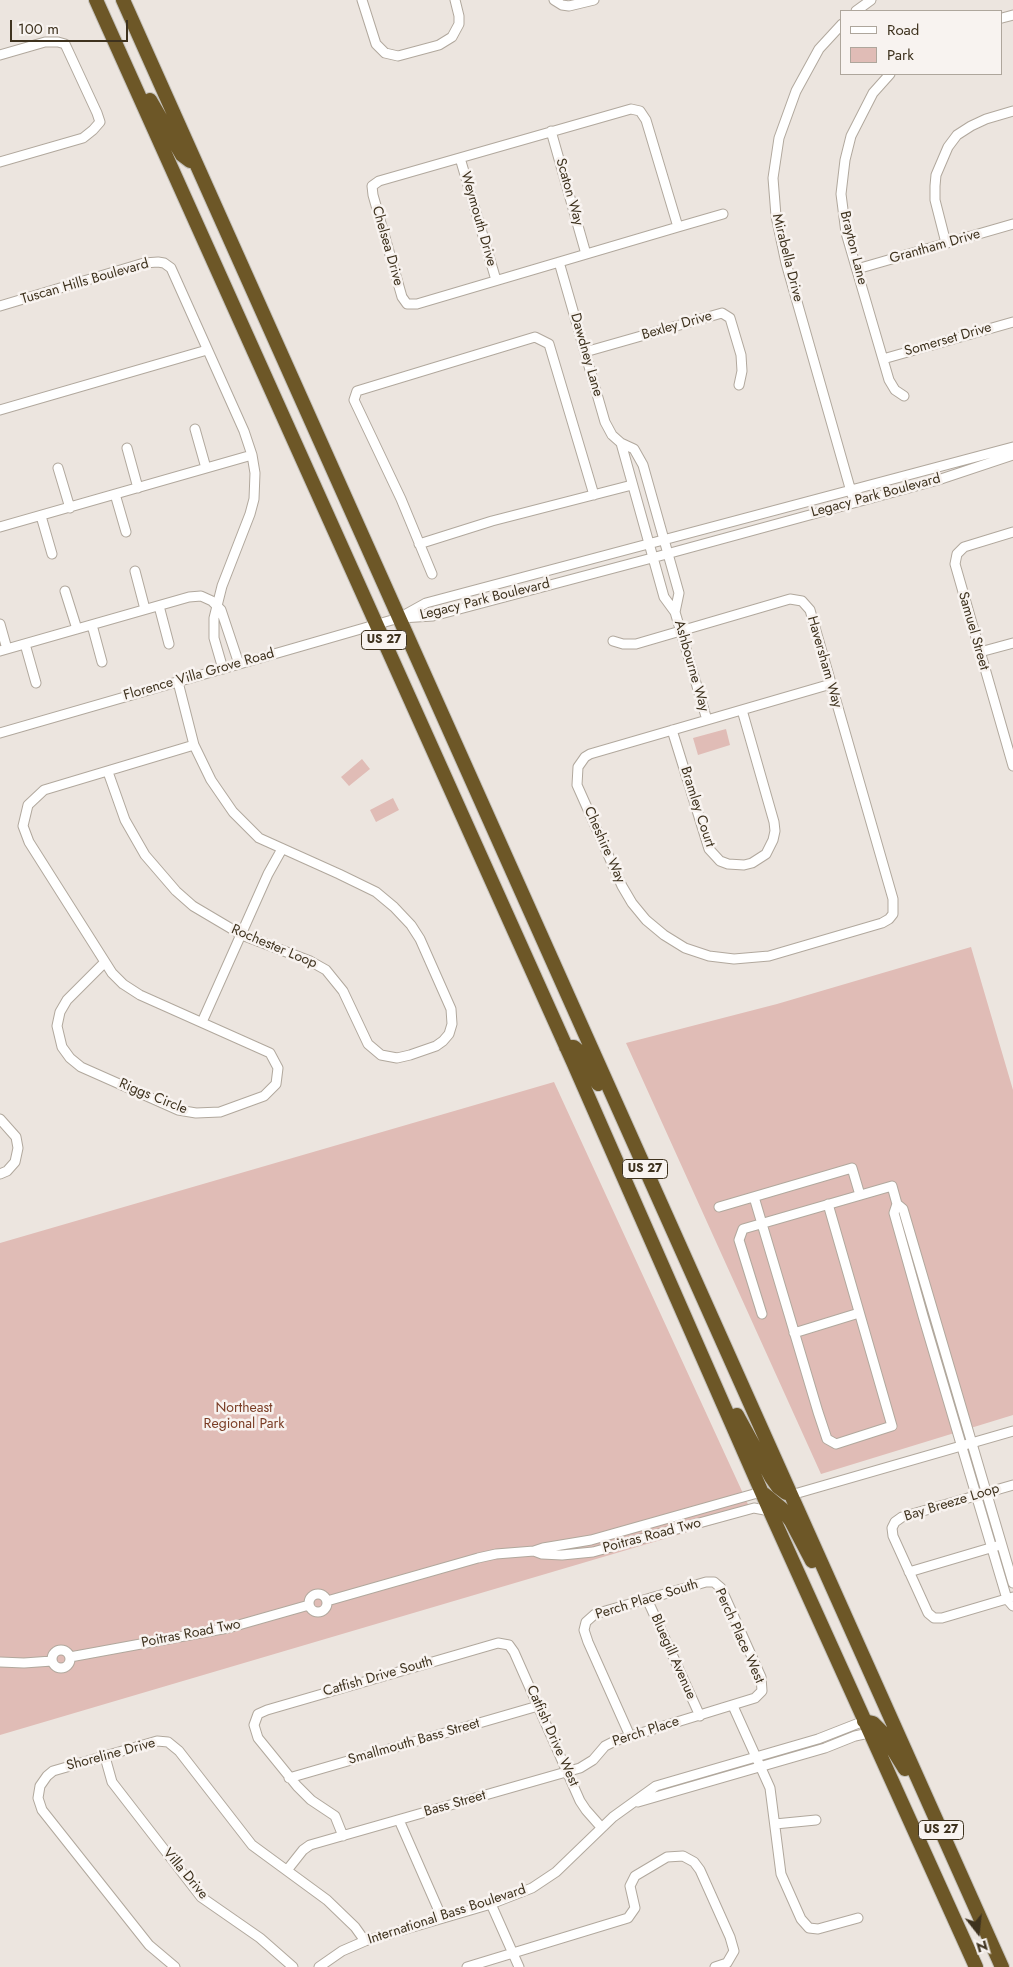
<!DOCTYPE html>
<style>
body{margin:0}
#map{position:relative;width:1013px;height:1967px;overflow:hidden;background:#ece5df;font-family:Jost,sans-serif}
canvas{display:block}
.legend{position:absolute;left:840px;top:10px;width:162px;height:65px;box-sizing:border-box;background:#f8f3f0;border:1px solid #aea69c;margin:0;padding:6px 9px;list-style:none;font-size:15px;color:#3e321e}
.legend li{display:flex;align-items:center;gap:10px;height:25px}
.legend b{width:25px;border:1px solid #aea69c}
.north{position:absolute;left:953px;top:1907px;width:50px;height:50px;-webkit-text-stroke:4px #f8f3f0;paint-order:stroke;rotate:164deg;font-size:14px;font-weight:700;line-height:20px;text-align:center;color:#3e321e}
.north::after{content:'';display:block;margin:auto;width:18px;height:22px;background:#3e321e;clip-path:polygon(50% 0,100% 100%,50% 72%,0 100%)}
.scale{position:absolute;left:10px;top:20px;width:118px;height:22px;box-sizing:border-box;border:2px solid #3e321e;border-top:0;padding-left:6px;font-size:15px;line-height:18px;white-space:nowrap;color:#3e321e;-webkit-text-stroke:4px #f8f3f0;paint-order:stroke}
</style>
<div id="map">
<canvas width="1013" height="1967"></canvas>
<ul class="legend">
<li><b style="height:6px;background:#fff"></b>Road</li>
<li><b style="height:14px;background:#e0bcb6"></b>Park</li>
</ul>
<div class="north">N</div>
<div class="scale">100 m</div>
</div>
<script>
const ctx = document.querySelector('canvas').getContext('2d');
ctx.lineJoin = 'round';
function fillPath(path, color) { ctx.fillStyle = color; ctx.fill(path, 'evenodd'); }
const poly = rows => new Path2D(rows.map(r => 'M' + r).join(''));
function strokePath(path, color, width, dash) { ctx.strokeStyle = color; ctx.lineWidth = width; ctx.lineCap = dash ? 'butt' : 'round'; ctx.setLineDash(dash || []); ctx.stroke(path); }
function label(font, color, halo, rows, align = 'center') {
  ctx.font = font + ' Jost,sans-serif'; ctx.lineWidth = 5; ctx.setLineDash([]); ctx.textBaseline = 'middle'; ctx.strokeStyle = halo; ctx.fillStyle = color; for (const [text, x, y, turn = 0] of rows) {
    ctx.save(); ctx.translate(x, y); ctx.rotate((+turn || 0) * Math.PI / 180); ctx.textAlign = isNaN(turn) ? turn : align; if (halo) ctx.strokeText(text, 0, 0); ctx.fillText(text, 0, 0); ctx.restore();
  }
}
const green = poly([
 [726,729,730,745,698,755,693,738],
 [362,759,370,769,349,786,341,777],
 [393,798,399,810,376,822,370,810],
 [971,947,1013,1090,1013,1415,821,1474,626,1043,777,1004],
 [554,1082,752,1513,0,1735,0,1243]
]);
const minor = poly([
 [362,0,376,44,385,53,398,56,439,45,452,37,459,24,459,16,455,0],
 [554,0,562,5,569,6,594,0],
 [856,11,871,0],
 [1002,18,1013,15],
 [842,24,819,49,796,91,779,138,773,178,776,216,786,263,852,495],
 [0,55,45,42,58,42,65,44,97,113,100,122,93,130,83,138,0,162],
 [890,74,873,93,851,136,845,160,841,194,846,233,889,380,895,390,904,396],
 [551,131,586,254],
 [460,158,496,280],
 [678,227,417,304,407,304,402,297,373,195,372,186,379,181,631,109,640,111,646,120,678,227,723,214],
 [946,243,935,200,935,186,936,175,948,147,957,135,971,126,986,119,1013,111],
 [559,262,605,422,612,435,621,443,634,449,643,465,679,593,675,612],
 [857,269,1013,224],
 [0,306,144,263,158,262,164,263,171,268,244,431,252,455,255,473,254,499,250,514,222,586,214,618,214,638,223,669],
 [585,352,722,313,730,318,741,355,742,371,739,385],
 [883,359,1013,322],
 [0,410,207,350],
 [195,429,206,468],
 [621,443,664,597,675,612,707,720],
 [127,448,138,488],
 [58,468,70,508],
 [115,494,126,532],
 [41,516,52,554],
 [0,527,252,455],
 [1013,532,964,547,957,554,955,564,1013,766],
 [419,544,492,521,632,485],
 [135,571,145,609],
 [432,574,401,499,354,400,357,391,535,337,549,344,594,495],
 [65,591,77,629],
 [159,606,169,644],
 [401,618,433,616,652,558,938,480,1013,455],
 [0,624,7,649],
 [92,625,102,662],
 [613,641,623,644,636,644,790,599,802,601,810,610,893,899,893,914,889,919,882,923,769,956,734,959,709,956,685,948,664,935,646,920,632,903,622,886,577,785,578,767,585,757,590,754,831,684],
 [25,644,36,683],
 [0,651,189,597,201,596,212,601,221,610,239,664],
 [980,652,1013,643],
 [672,730,709,849,720,861,728,864,744,865,752,863,766,854,773,840,775,831,774,822,742,710],
 [0,733,399,618,426,603,1013,447],
 [108,772,125,820,145,855,176,891,193,906,242,935,310,961,326,970,343,991,368,1044,381,1055,397,1058,410,1055,436,1046,443,1041,449,1034,452,1024,451,1009,420,939,411,925,394,907,376,892,339,874,259,838,233,812,211,780,194,745,178,682],
 [104,963,67,1000,60,1012,57,1026,62,1047,70,1058,81,1067,178,1110,196,1113,220,1112,264,1096,276,1084,278,1068,270,1053,140,995,123,984,112,973,29,842,23,826,28,805,44,790,194,745],
 [202,1022,268,874,282,849],
 [0,1119,16,1137,18,1148,15,1162,7,1171,0,1174],
 [754,1197,818,1412,827,1439,836,1444,892,1426,828,1204],
 [719,1207,852,1168,860,1195],
 [762,1314,739,1240,743,1229,892,1186,897,1204],
 [794,1333,859,1313],
 [791,1495,1013,1431],
 [534,1551,542,1554,562,1555,593,1552,754,1508,770,1511],
 [909,1572,997,1546],
 [1013,1583,903,1209,897,1204,894,1213,923,1316,1007,1599,1013,1606],
 '309 1603a9 9 0 1 1 18 0a9 9 0 1 1-18 0Z',
 [1013,1597,942,1618,934,1618,928,1613,893,1536,892,1528,895,1522,902,1517,1013,1485],
 [647,1599,700,1716],
 [327,1601,478,1558,496,1554,534,1551,543,1548,591,1540,761,1492],
 '52 1659a9 9 0 1 1 18 0a9 9 0 1 1-18 0Z',
 [70,1657,228,1628,309,1605],
 [0,1662,24,1663,52,1661],
 [733,1706,770,1788,781,1874,801,1919,809,1928,818,1929,858,1918],
 [105,1757,112,1782,201,1897,260,1938,293,1967],
 [289,1778,538,1706],
 [638,1802,825,1748,855,1736,869,1733],
 [399,1820,442,1918],
 [775,1824,816,1820],
 [343,1836,335,1816,311,1800,297,1786,258,1738,254,1725,258,1714,267,1710,498,1643,509,1645,514,1652,580,1801,586,1810,601,1827],
 [288,1869,303,1850,310,1845,580,1768,593,1760,605,1746,615,1741,755,1698,762,1691,761,1677,721,1588,714,1582,706,1582,595,1614,586,1622,584,1630,588,1642,630,1736],
 [491,1904,519,1967],
 [175,1967,149,1945,42,1810,38,1798,40,1786,47,1776,53,1771,157,1741,168,1742,179,1751,252,1845,327,1900,355,1927,365,1941],
 [319,1967,342,1951,365,1941,491,1904,532,1888,556,1872,613,1817,656,1786,818,1739,864,1721],
 [467,1967,628,1918,635,1908,630,1886,635,1876,667,1857,683,1856,694,1862,700,1870,730,1937,734,1951,727,1963,715,1967]
]);
const highway = poly([
 [96,0,573,1062,770,1511,976,1967],
 [123,0,1002,1967],
 [150,100,182,155,190,161],
 [566,1047,574,1047,581,1053,598,1084],
 [737,1415,771,1477,778,1487,786,1493],
 [764,1494,782,1509,791,1521,812,1561],
 [864,1721,873,1723,882,1732,905,1769]
]);
const shields = [
 [384,640,45],
 [645,1169,45],
 [941,1830,45]
];
const shieldNames = [
 ["US 27",384,640],
 ["US 27",645,1169],
 ["US 27",941,1830]
];
const streetNames = [
 ["Scaton Way",569,192,74],
 ["Weymouth Drive",478,219,74],
 ["Chelsea Drive",387,246,74],
 ["Grantham Drive",935,247,-16],
 ["Brayton Lane",853,248,76],
 ["Mirabella Drive",787,258,76],
 ["Tuscan Hills Boulevard",85,282,-16],
 ["Bexley Drive",677,326,-16],
 ["Somerset Drive",948,340,-16],
 ["Dawdney Lane",586,355,74],
 ["Legacy Park Boulevard",876,496,-15],
 ["Legacy Park Boulevard",485,600,-14],
 ["Samuel Street",973,631,74],
 ["Haversham Way",824,662,74],
 ["Ashbourne Way",691,666,74],
 ["Florence Villa Grove Road",199,675,-16],
 ["Bramley Court",697,807,72],
 ["Cheshire Way",604,845,66],
 ["Rochester Loop",274,947,23],
 ["Riggs Circle",153,1097,22],
 ["Bay Breeze Loop",952,1503,-17],
 ["Poitras Road Two",652,1536,-15],
 ["Perch Place South",647,1600,-17],
 ["Poitras Road Two",191,1634,-11],
 ["Perch Place West",739,1636,66],
 ["Bluegill Avenue",673,1657,66],
 ["Catfish Drive South",378,1677,-16],
 ["Perch Place",646,1732,-18],
 ["Catfish Drive West",552,1736,66],
 ["Smallmouth Bass Street",414,1742,-16],
 ["Shoreline Drive",111,1755,-15],
 ["Bass Street",455,1804,-16],
 ["Villa Drive",185,1874,50],
 ["International Bass Boulevard",447,1915,-18]
];
const parkNames = [
 ["Northeast",244,1409],
 ["Regional Park",244,1425]
];
fillPath(green, '#e0bcb6');
strokePath(minor, '#b1a89d', 11);
strokePath(highway, '#c5c2bc', 16);
strokePath(minor, '#fff', 9);
strokePath(highway, '#6d5727', 14);
for (const [x, y, w] of shields) { const box = new Path2D(); box.roundRect(x - w / 2, y - 9.5, w, 19, 4); ctx.fillStyle = '#f8f3f0'; ctx.fill(box); strokePath(box, '#3e321e', 1); }
label('bold 12px', '#3e321e', null, shieldNames);
label('14px', '#3e321e', '#f8f3f0', streetNames);
label('14px', '#793c24', '#f8f3f0', parkNames);
</script>
